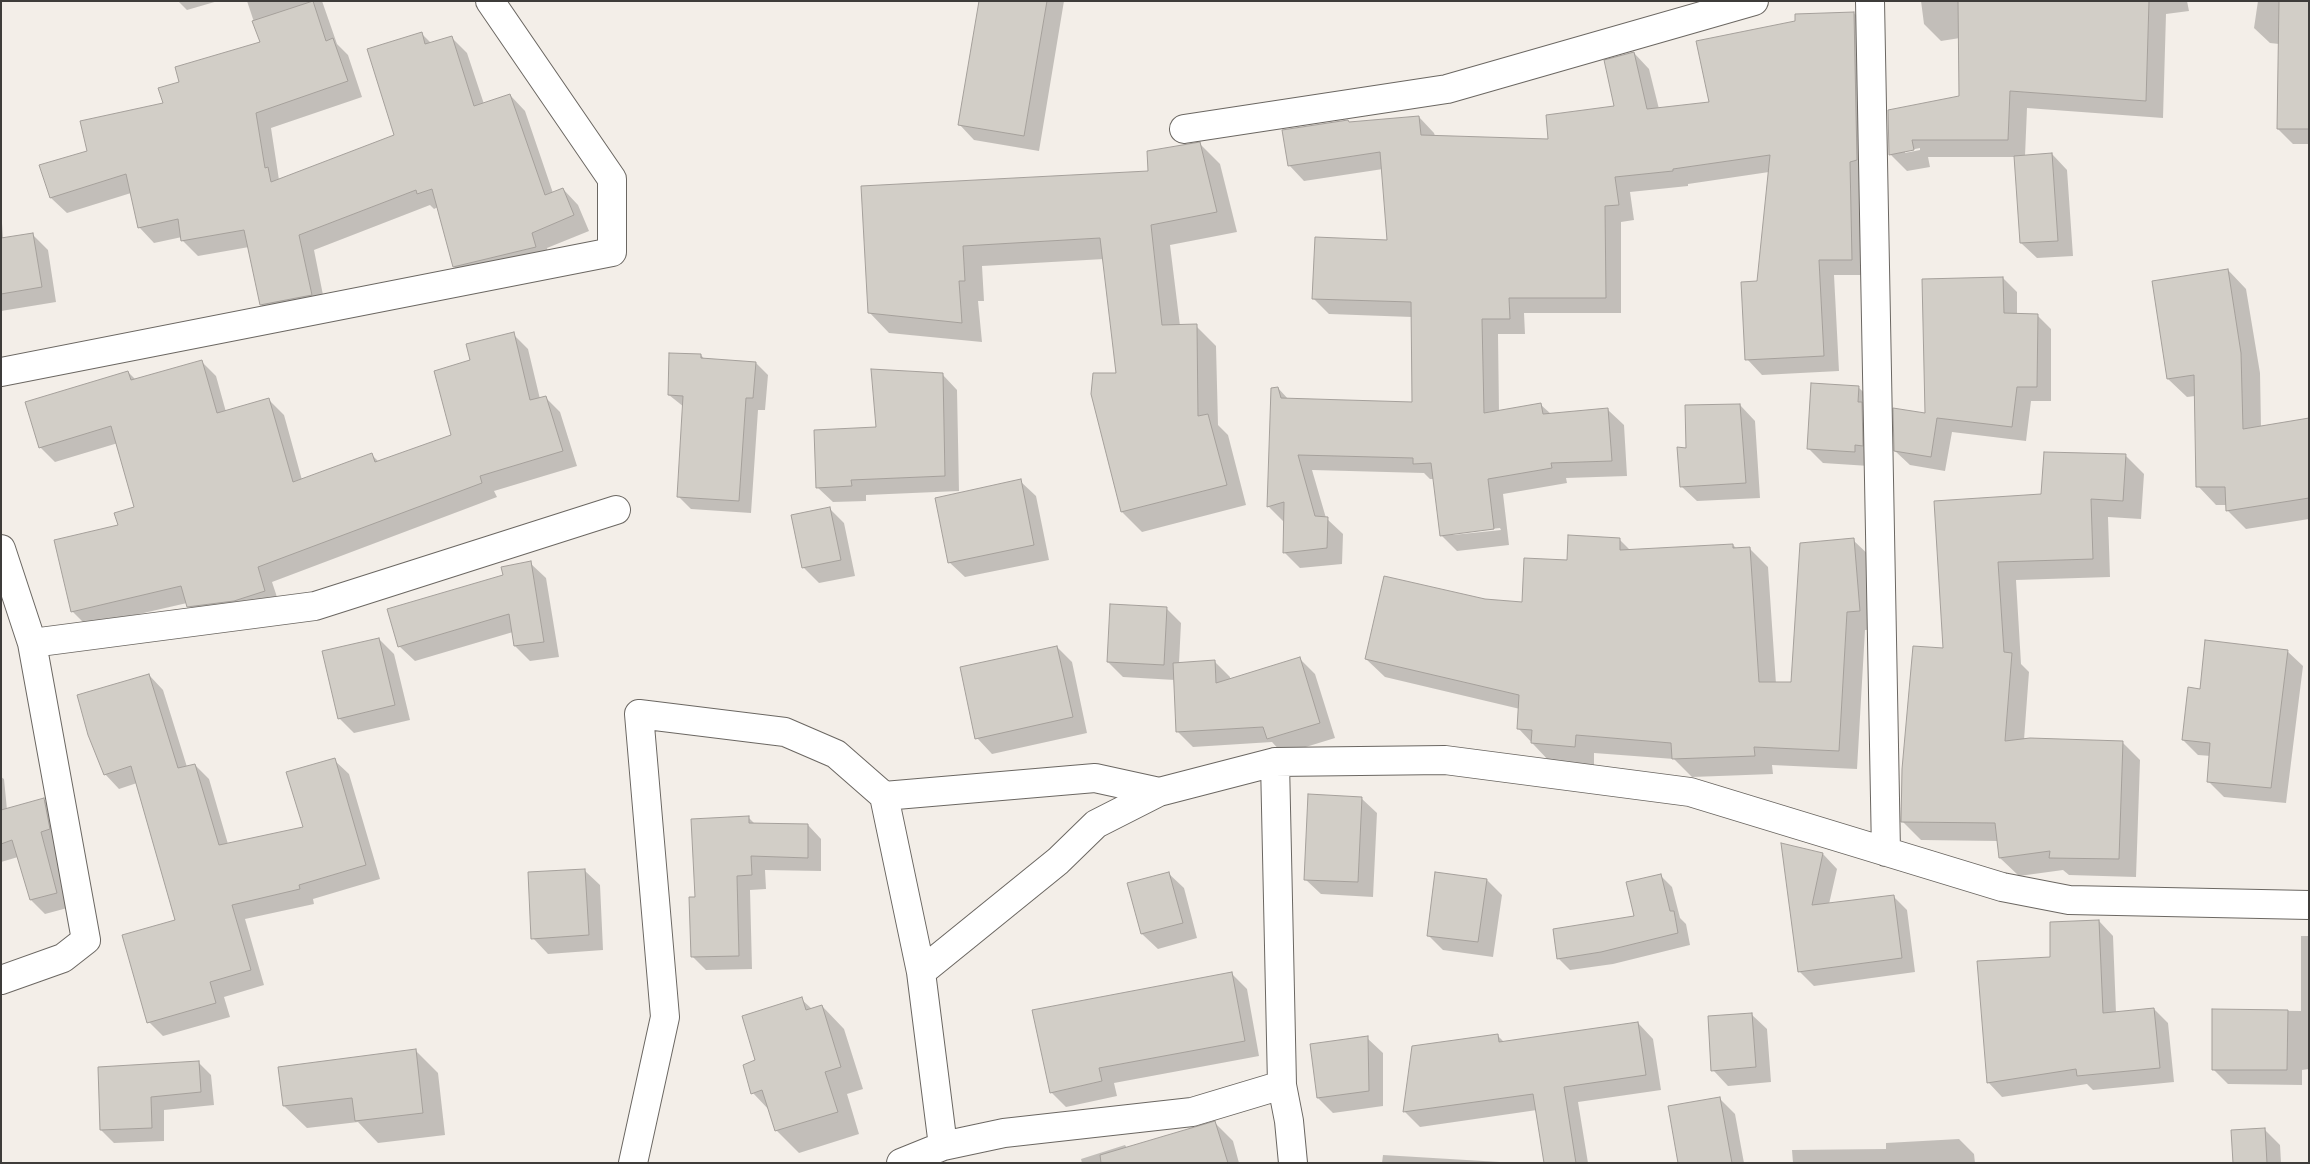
<!DOCTYPE html>
<style>
body{margin:0}
#map{position:relative;width:2310px;height:1164px;overflow:hidden;background:#f3eee8;font-family:Signika,sans-serif}
canvas{display:block}
.frame{position:absolute;inset:0;border:2px solid #3e3c3a;pointer-events:none}
</style>
<div id="map">
<canvas width="2310" height="1164"></canvas>
<div class="frame"></div>
</div>
<script>
const ctx = document.querySelector('canvas').getContext('2d');
ctx.lineJoin = 'round';
function fillPath(path, color) { ctx.fillStyle = color; ctx.fill(path, 'evenodd'); }
const poly = rows => new Path2D(rows.map(r => 'M' + r).join(''));
function strokePath(path, color, width, dash) { ctx.strokeStyle = color; ctx.lineWidth = width; ctx.lineCap = dash ? 'butt' : 'round'; ctx.setLineDash(dash || []); ctx.stroke(path); }
const shadow = poly([
 [178,1,218,1,187,10],
 [247,1,322,1,337,44,348,55,362,97,271,128,279,180,396,135,421,33,432,44,451,37,467,53,484,104,510,95,525,111,553,193,563,189,578,205,589,231,547,248,551,262,469,282,454,267,438,207,434,209,430,205,314,250,326,310,277,320,261,305,249,247,198,256,182,240,182,237,154,243,139,227,131,193,67,213,51,198,88,151,164,104,181,83,261,43],
 [981,1,1064,1,1039,151,974,140,959,124],
 [1921,1,2187,1,2189,11,2166,14,2163,118,2027,108,2025,156,2052,154,2067,170,2073,256,2037,258,2021,243,2016,157,1928,157,1930,167,1907,171,1890,154,1960,97,1960,38,1941,41,1924,24],
 [1920,148,1920,150,1905,153,1905,151],
 [2258,1,2309,1,2309,144,2293,144,2278,129,2279,44,2270,43,2254,28],
 [1854,13,1869,29,1867,275,1834,275,1839,371,1762,375,1747,359,1758,282,1769,172,1688,184,1688,186,1630,192,1634,220,1621,222,1621,313,1524,313,1525,334,1498,334,1499,412,1541,405,1551,414,1608,410,1624,425,1627,476,1566,478,1567,483,1503,494,1509,545,1457,551,1441,535,1434,479,1430,479,1424,473,1312,470,1326,518,1343,534,1342,564,1300,568,1285,553,1284,522,1269,507,1272,389,1278,388,1289,400,1413,403,1412,317,1329,314,1314,299,1389,241,1383,169,1304,181,1289,165,1350,123,1419,117,1434,133,1435,136,1550,141,1615,107,1634,53,1649,69,1659,109,1710,104],
 [1500,528,1501,530,1453,535,1453,533],
 [1200,144,1220,164,1237,232,1170,245,1180,326,1196,326,1216,346,1218,425,1228,435,1246,505,1142,532,1122,512,1118,375,1104,259,982,266,984,301,978,301,982,342,889,333,869,312,863,187,1150,172],
 [1,207,3,239,33,235,48,250,56,302,1,311],
 [2228,270,2246,289,2260,373,2261,427,2309,419,2309,519,2246,529,2227,510,2227,505,2216,505,2198,486,2195,396,2187,397,2168,379],
 [2003,278,2017,292,2017,315,2037,315,2051,329,2051,401,2031,401,2026,441,1952,432,1945,471,1910,465,1895,451,1926,415],
 [513,334,528,349,540,399,545,397,560,412,577,466,494,491,497,497,272,582,280,606,204,621,187,603,87,626,72,611,120,526,135,508,118,443,55,462,40,447,128,372,136,380,201,361,216,376,226,412,269,400,284,415,302,480,372,455,379,462,453,435,472,361],
 [701,355,705,360,756,363,768,375,765,410,758,410,751,513,691,509,679,497,684,407,669,395],
 [942,374,957,390,959,491,866,495,866,501,833,502,817,487,877,428],
 [1858,387,1874,402,1869,466,1823,463,1808,448],
 [1740,405,1755,421,1760,498,1697,501,1681,486,1687,449],
 [2126,456,2144,474,2141,519,2108,517,2110,577,2016,580,2021,664,2029,672,2024,740,2122,742,2140,760,2136,877,2069,875,2063,870,2019,876,2000,858,1998,841,1921,840,1902,821,1944,650,1935,502,2042,495],
 [1020,481,1036,496,1049,560,965,577,949,562],
 [829,508,844,523,855,576,819,583,803,567],
 [1619,539,1631,551,1733,545,1737,549,1749,548,1768,567,1776,684,1792,684,1853,540,1872,558,1878,629,1865,630,1857,769,1772,765,1773,774,1692,777,1674,759,1594,753,1594,765,1550,762,1518,728,1520,709,1385,677,1366,659,1485,601,1523,603,1569,561],
 [530,563,546,578,559,657,530,661,515,646,513,632,415,661,399,646,504,576],
 [1166,608,1181,623,1179,663,1214,661,1230,677,1230,680,1300,659,1315,674,1335,738,1283,754,1272,742,1193,747,1178,732,1175,680,1123,677,1108,662],
 [379,639,394,654,410,720,354,733,339,718],
 [1057,647,1072,662,1087,733,992,754,977,738],
 [2287,651,2303,666,2286,803,2224,797,2208,781,2211,756,2198,755,2183,740,2201,691],
 [149,675,163,690,187,767,195,765,209,779,228,844,304,828,334,760,349,774,380,879,313,899,314,904,245,919,264,985,224,997,230,1017,163,1036,149,1022,176,921,137,783,119,789,105,774],
 [1,777,4,779,7,810,43,799,58,814,64,844,54,846,71,907,45,914,31,900,18,857,1,862],
 [1361,798,1377,813,1373,897,1321,894,1305,879],
 [749,818,755,824,808,825,821,839,821,871,765,870,766,889,750,890,752,969,706,970,692,956,697,898],
 [1783,845,1823,854,1837,869,1829,904,1893,896,1907,910,1915,972,1814,986,1799,971],
 [584,870,600,885,603,950,548,954,533,938],
 [1168,873,1184,888,1197,938,1158,949,1142,934],
 [1436,873,1487,880,1502,895,1493,957,1443,950,1428,935],
 [1660,875,1672,887,1680,918,1686,924,1690,945,1613,964,1570,970,1558,958,1636,918],
 [2099,921,2113,936,2116,1013,2154,1009,2168,1023,2174,1082,2093,1090,2087,1084,2002,1097,1988,1082,2052,958],
 [2301,936,2309,936,2309,1069,2302,1070,2302,1085,2228,1084,2213,1069,2214,1010,2301,1011],
 [1232,974,1247,989,1259,1056,1114,1083,1117,1096,1066,1107,1051,1092],
 [801,999,812,1009,822,1006,844,1029,863,1089,847,1094,859,1134,799,1153,776,1130,770,1111,753,1093,757,1061],
 [1751,1014,1767,1029,1771,1082,1728,1086,1713,1070],
 [1638,1023,1653,1039,1661,1090,1578,1102,1588,1163,1545,1163,1537,1110,1420,1127,1404,1111,1497,1035,1505,1043],
 [1367,1038,1383,1053,1383,1106,1333,1113,1318,1098],
 [415,1050,438,1073,445,1135,378,1143,358,1122,307,1128,284,1106],
 [198,1062,211,1075,214,1105,164,1110,164,1141,114,1143,101,1130],
 [1719,1098,1735,1114,1744,1163,1680,1163],
 [1215,1123,1233,1141,1239,1163,1082,1163,1081,1159,1125,1145,1127,1148],
 [2265,1130,2280,1145,2281,1163,2235,1163],
 [1959,1139,1974,1154,1975,1163,1793,1163,1792,1150,1886,1149,1886,1143],
 [1383,1155,1500,1162,1501,1163,1382,1163]
]);
const building = poly([
 [313,1,326,41,333,38,348,81,256,113,265,168,268,167,271,182,394,135,367,49,422,32,425,44,452,36,474,106,510,94,545,195,563,188,574,215,532,233,536,247,453,267,432,189,417,194,416,190,299,235,312,295,260,305,244,230,181,241,178,219,138,228,126,174,50,198,39,165,87,151,80,121,163,103,158,88,179,82,175,67,260,42,252,21,313,1],
 [979,1,1047,1,1024,136,958,125,979,1],
 [1958,1,2149,1,2146,101,2010,91,2008,140,1912,140,1914,150,1889,155,1888,110,1959,96,1958,1],
 [2279,1,2309,1,2309,129,2277,129,2279,1],
 [1854,12,1857,160,1850,162,1852,260,1819,260,1824,356,1745,360,1741,282,1757,281,1770,155,1673,169,1673,171,1615,177,1619,205,1605,206,1606,298,1509,298,1510,319,1482,319,1484,413,1541,403,1543,414,1608,408,1612,461,1551,463,1552,468,1488,479,1494,529,1440,536,1431,463,1413,464,1413,458,1298,455,1315,516,1328,517,1327,548,1283,553,1284,502,1267,507,1271,388,1278,387,1281,398,1412,402,1411,302,1312,299,1315,237,1387,240,1380,152,1288,166,1282,130,1348,120,1349,122,1419,116,1421,135,1548,139,1546,115,1614,106,1604,60,1634,52,1647,109,1709,102,1696,41,1795,21,1795,14,1854,12],
 [1200,142,1217,212,1151,225,1162,325,1197,324,1198,416,1208,414,1227,485,1121,512,1091,394,1093,373,1116,373,1100,238,963,246,965,281,959,281,962,323,868,313,861,186,1148,171,1147,151,1200,142],
 [2052,153,2058,241,2020,243,2014,156,2052,153],
 [33,233,42,287,1,294,1,238,33,233],
 [2228,269,2241,353,2243,429,2309,418,2309,498,2226,511,2225,487,2196,487,2194,375,2167,379,2152,281,2228,269],
 [2003,277,2004,313,2038,314,2037,387,2017,387,2012,427,1937,418,1931,457,1894,451,1893,408,1925,413,1922,279,2003,277],
 [514,332,530,400,546,396,563,451,480,476,482,483,258,567,265,591,234,601,187,607,181,586,71,612,54,540,118,525,114,513,134,507,111,426,39,448,25,402,128,371,131,380,202,360,217,413,269,398,293,482,372,453,375,462,451,435,434,371,470,360,466,344,514,332],
 [669,353,701,354,701,358,756,362,753,398,746,398,739,501,677,497,683,396,668,395,669,353],
 [871,369,943,373,945,476,851,480,852,486,816,488,814,430,876,427,871,369],
 [1811,383,1859,386,1858,402,1862,402,1863,446,1855,445,1855,452,1807,449,1811,383],
 [1740,404,1746,483,1680,487,1677,447,1686,448,1685,405,1740,404],
 [2044,452,2126,454,2123,501,2091,499,2093,559,1998,562,2004,652,2012,653,2005,741,2030,738,2123,741,2119,859,2049,858,2050,851,1999,858,1995,823,1901,822,1902,769,1913,646,1943,648,1934,501,2041,494,2044,452],
 [1021,479,1034,545,948,563,935,498,1021,479],
 [830,507,841,560,802,568,791,515,830,507],
 [1568,535,1620,538,1620,550,1733,544,1733,548,1750,547,1759,682,1791,682,1800,543,1854,538,1860,611,1847,612,1839,751,1754,747,1755,756,1672,759,1671,743,1576,735,1575,747,1531,743,1532,730,1517,729,1519,695,1365,659,1384,576,1485,599,1522,602,1524,558,1567,560,1568,535],
 [531,561,544,642,514,646,509,614,398,647,387,609,503,575,501,567,531,561],
 [1110,604,1167,607,1164,665,1107,662,1110,604],
 [379,638,395,705,338,719,322,651,379,638],
 [2205,640,2288,650,2271,788,2207,782,2210,743,2182,740,2188,687,2200,689,2205,640],
 [1057,646,1073,717,975,739,960,667,1057,646],
 [1300,657,1320,723,1267,739,1263,727,1176,732,1173,663,1215,660,1216,683,1300,657],
 [149,674,178,768,195,764,219,845,303,827,286,772,335,758,366,865,299,885,300,889,232,905,251,970,210,982,216,1003,147,1023,122,935,175,920,131,766,104,775,88,735,77,695,149,674],
 [1308,794,1362,797,1358,882,1304,880,1308,794],
 [44,798,50,829,41,832,57,893,30,900,12,840,1,844,1,810,44,798],
 [749,816,749,823,808,824,808,858,751,856,752,875,737,876,739,956,691,957,689,897,695,897,691,819,749,816],
 [1781,843,1823,853,1812,905,1894,895,1902,958,1798,972,1781,843],
 [585,869,589,935,531,939,528,872,585,869],
 [1169,872,1183,923,1141,934,1127,883,1169,872],
 [1435,872,1487,879,1478,942,1427,936,1435,872],
 [1661,874,1670,911,1674,911,1678,933,1601,952,1557,959,1553,929,1634,916,1626,882,1661,874],
 [2099,920,2103,1013,2154,1008,2160,1068,2077,1076,2076,1069,1987,1083,1977,961,2050,957,2050,922,2099,920],
 [1232,972,1245,1041,1099,1068,1102,1081,1050,1093,1032,1010,1232,972],
 [802,997,806,1010,822,1005,841,1067,825,1072,838,1112,775,1131,762,1090,751,1094,743,1065,755,1060,742,1016,802,997],
 [2212,1009,2288,1010,2287,1070,2212,1070,2212,1009],
 [1752,1013,1756,1067,1711,1071,1708,1016,1752,1013],
 [1638,1022,1646,1075,1564,1087,1576,1163,1544,1163,1533,1094,1403,1112,1412,1046,1498,1034,1499,1042,1638,1022],
 [1368,1036,1369,1091,1317,1098,1310,1044,1368,1036],
 [416,1049,423,1113,355,1121,352,1098,283,1106,278,1067,416,1049],
 [199,1061,201,1092,151,1097,152,1128,100,1130,98,1067,199,1061],
 [1720,1097,1732,1163,1678,1163,1668,1106,1720,1097],
 [1215,1121,1228,1163,1101,1163,1100,1155,1215,1121],
 [2265,1128,2267,1163,2233,1163,2231,1130,2265,1128]
]);
const minor = poly([
 [1870,1,1886,852],
 [1184,129,1447,89,1754,1],
 [1,372,612,252,612,179,490,1],
 [1,549,32,643,86,940,63,958,1,980],
 [32,643,315,606,616,510],
 [1275,762,1282,1085],
 [884,796,1095,778,1159,792],
 [921,972,1058,861,1096,824,1159,792,1275,762,1445,760,1690,792,2002,887,2069,900,2309,905],
 [943,1146,1004,1133,1192,1112,1282,1085,1289,1121,1293,1163],
 [633,1163,665,1017,639,714,785,732,836,754,884,796,921,972,943,1146,901,1163]
]);
fillPath(shadow, '#0003');
fillPath(building, '#d2cec7');
strokePath(building, '#a5a09b', 1);
strokePath(minor, '#6b6762', 30);
strokePath(minor, '#fff', 28);
</script>
